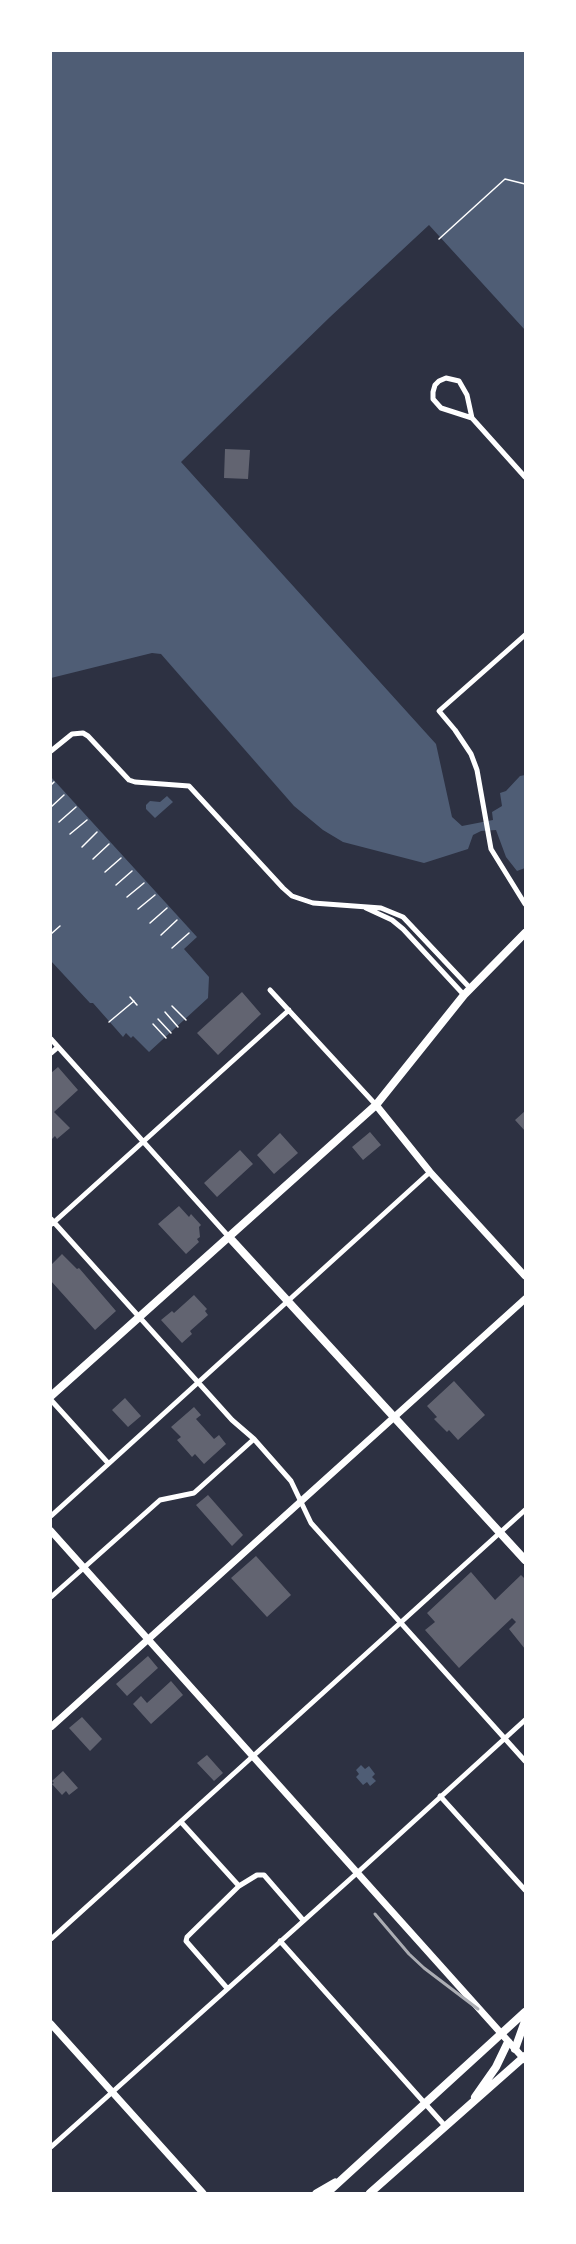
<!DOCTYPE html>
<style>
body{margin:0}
#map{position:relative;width:576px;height:2244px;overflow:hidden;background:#2d3142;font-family:Georgia,serif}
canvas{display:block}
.frame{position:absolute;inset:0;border:52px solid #fff;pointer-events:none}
</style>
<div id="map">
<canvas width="576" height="2244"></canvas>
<div class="frame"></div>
</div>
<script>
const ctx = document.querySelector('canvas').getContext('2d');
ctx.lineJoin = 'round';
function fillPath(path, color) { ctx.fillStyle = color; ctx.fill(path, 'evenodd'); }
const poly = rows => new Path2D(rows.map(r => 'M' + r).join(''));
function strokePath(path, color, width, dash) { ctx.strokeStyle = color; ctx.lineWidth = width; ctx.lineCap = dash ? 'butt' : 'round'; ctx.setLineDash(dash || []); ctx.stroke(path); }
const water = poly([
 [51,51,525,51,525,330,429,225,330,317,181,462,436,744,452,817,462,826,493,820,492,812,502,806,500,793,506,791,520,776,525,775,525,868,517,871,506,857,496,830,481,831,473,835,468,849,424,863,343,842,323,830,294,806,161,654,152,653,51,678],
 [51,777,197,937,184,949,209,977,208,998,149,1052,133,1036,131,1038,126,1033,123,1037,93,1003,90,1003,51,961],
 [167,796,173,802,155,818,146,809,146,805,150,801,160,802],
 [361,1765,365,1769,369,1766,375,1774,372,1777,376,1781,370,1786,367,1782,363,1785,356,1777,359,1774,356,1770]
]);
const building = poly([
 [225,449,250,450,248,479,224,478],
 [242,992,261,1014,218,1055,197,1033],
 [58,1067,78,1090,54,1112,70,1128,57,1139,55,1136,51,1140,51,1073],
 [525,1111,525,1131,515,1120],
 [370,1132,381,1145,363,1160,352,1147],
 [280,1133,298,1153,274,1174,257,1155],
 [240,1150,253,1164,217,1197,204,1183],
 [179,1206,189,1217,191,1214,201,1225,199,1227,200,1237,197,1239,199,1242,186,1254,158,1224],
 [62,1254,77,1269,79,1268,116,1311,95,1330,51,1281,51,1265],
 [194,1295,207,1309,205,1311,208,1315,190,1331,192,1334,182,1343,161,1320,172,1311,174,1313],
 [454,1381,485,1415,458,1440,449,1430,447,1432,434,1419,437,1417,427,1406],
 [125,1398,141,1416,128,1427,112,1410],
 [194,1407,201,1415,196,1419,214,1439,219,1435,226,1444,204,1464,195,1454,192,1457,177,1440,181,1437,171,1427],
 [208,1495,243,1535,232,1546,196,1505],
 [256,1556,291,1595,267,1617,231,1578],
 [471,1572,495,1600,521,1575,525,1579,525,1649,509,1629,516,1622,512,1618,459,1668,425,1630,435,1622,427,1613],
 [148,1656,158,1668,127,1696,116,1684],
 [171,1681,183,1695,151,1724,133,1704,141,1696,147,1703],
 [82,1717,102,1739,90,1751,69,1728],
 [207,1755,223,1773,214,1781,197,1763],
 [63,1771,78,1788,69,1795,66,1791,62,1795,52,1784,54,1783,52,1781]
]);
const path = poly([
 [439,239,505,179,525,184],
 [51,785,54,782],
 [51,807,64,795],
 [59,822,76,807],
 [70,834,87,820],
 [82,847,97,832],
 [93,859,109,844],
 [105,872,121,858],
 [116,885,132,871],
 [127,897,144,883],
 [138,909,155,895],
 [150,923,167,908],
 [51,934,60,926],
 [161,935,177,920],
 [172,948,189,933],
 [130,997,137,1005],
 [172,1006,186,1020],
 [165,1012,178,1027],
 [158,1019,171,1033],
 [109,1022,134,1001],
 [153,1024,166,1038]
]);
const minor = poly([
 [472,418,441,408,433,399,433,392,435,385,439,381,446,378,459,381,467,395,472,418,525,477],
 [525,635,439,711,455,730,471,754,477,770,491,849,525,904],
 [51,751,72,734,83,733,88,736,129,780,135,782,189,786,283,888,292,896,313,903,381,908,403,917,470,988],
 [366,908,392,920,403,929,464,995],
 [270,990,376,1105],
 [51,1039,229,1237],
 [51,1053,58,1047],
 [51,1219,232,1420,254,1439,291,1481,311,1523,525,1761],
 [52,1224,289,1010],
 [51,1400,108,1463],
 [51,1516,430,1172],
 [51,1597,160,1500,194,1493,254,1439],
 [440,1796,525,1890],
 [181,1822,239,1886],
 [51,1939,525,1510],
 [280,1941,446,2127],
 [227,1988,186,1941,187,1937,239,1886,257,1875,264,1875,303,1920],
 [51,2147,357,1873,525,1720]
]);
const tertiary = poly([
 [376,1105,430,1172,525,1276],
 [51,1531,525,2060],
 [51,1727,525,1299],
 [51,2024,203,2193],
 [316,2193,335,2182]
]);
const secondary = poly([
 [229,1237,525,1560],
 [51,1396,376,1105,464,995,525,933]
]);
const primary = poly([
 [515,2049,525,2021],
 [475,2097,496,2067,508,2042],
 [327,2193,525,2012],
 [370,2193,525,2056]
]);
const rail = poly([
 [375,1914,409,1954,424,1968,478,2009]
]);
fillPath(water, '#4f5d75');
fillPath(building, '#626471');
strokePath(path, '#fff', 1.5);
strokePath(minor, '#fff', 5);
strokePath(tertiary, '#fff', 7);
strokePath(secondary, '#fff', 8);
strokePath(primary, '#fff', 8);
strokePath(rail, '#abadb3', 3);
</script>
